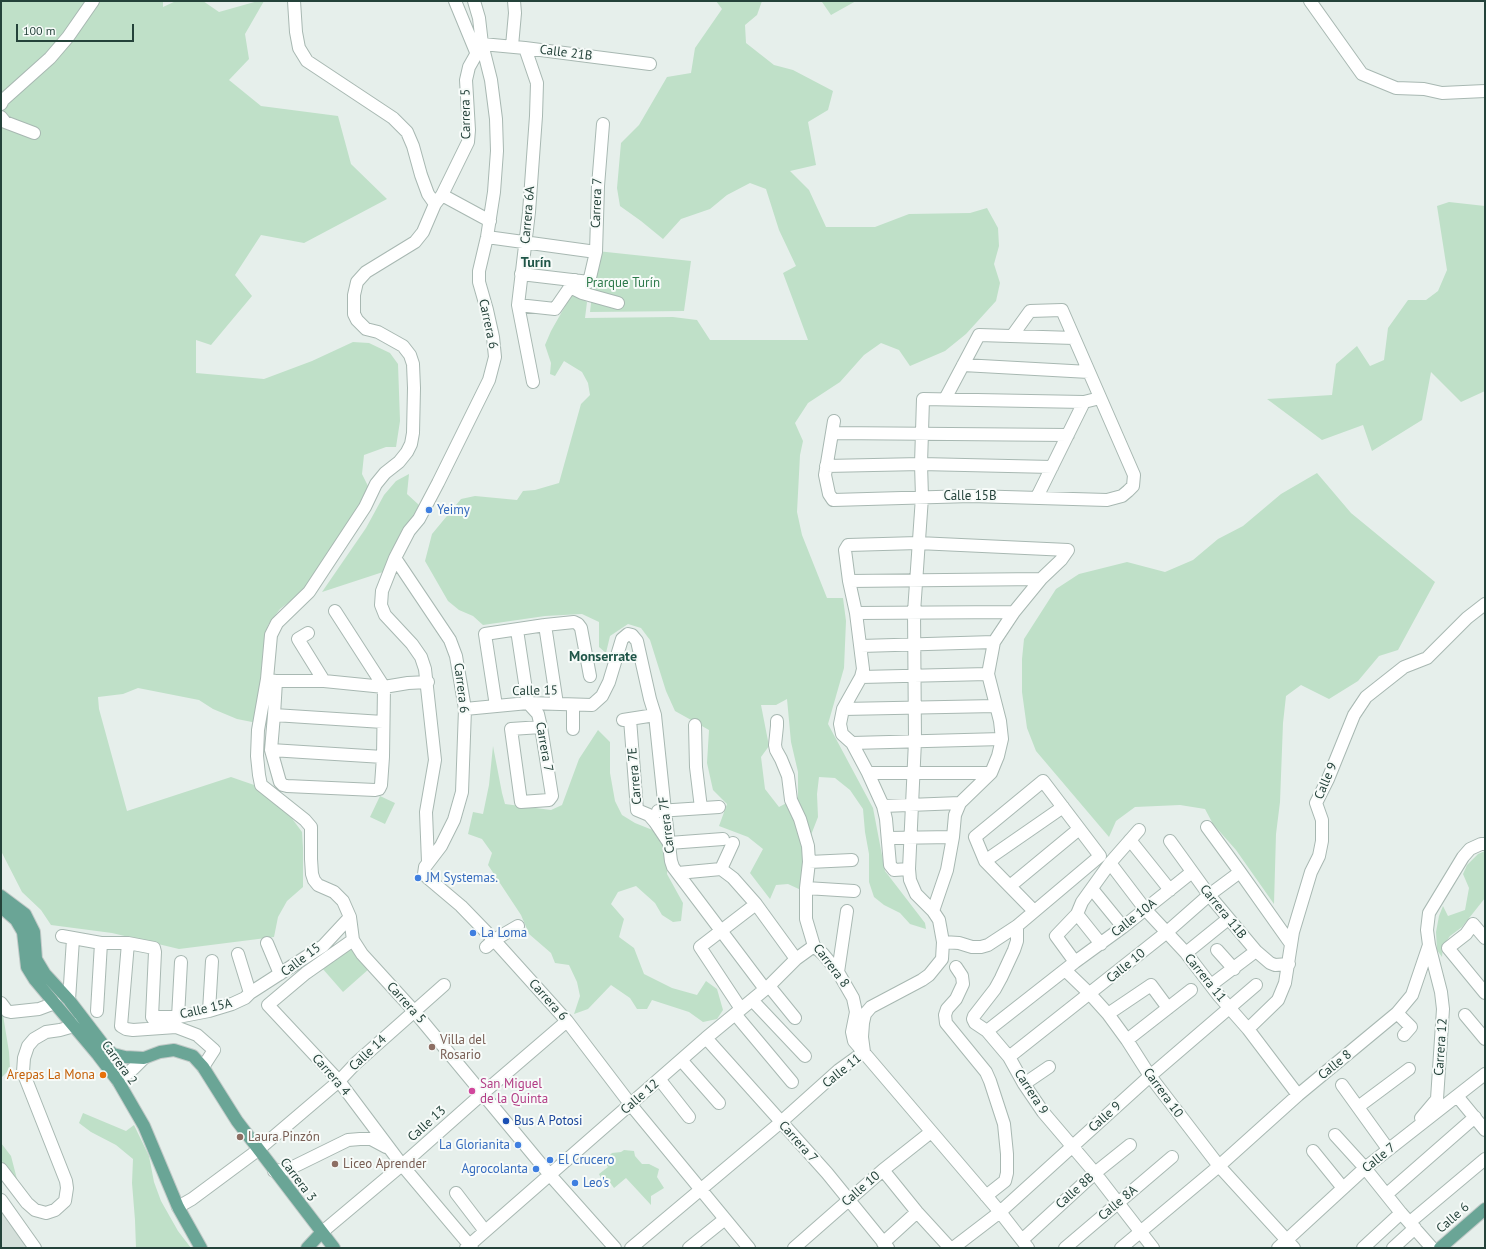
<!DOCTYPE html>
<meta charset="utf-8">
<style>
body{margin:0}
#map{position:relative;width:1486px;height:1249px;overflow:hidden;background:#e6efeb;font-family:"PT Sans",sans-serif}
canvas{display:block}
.frame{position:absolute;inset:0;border:2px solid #24423a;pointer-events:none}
.scale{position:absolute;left:16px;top:24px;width:118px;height:18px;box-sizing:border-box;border:2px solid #24423a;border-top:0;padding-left:5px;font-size:12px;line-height:14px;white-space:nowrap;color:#24423a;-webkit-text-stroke:3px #f7fbf9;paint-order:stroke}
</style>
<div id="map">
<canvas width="1486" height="1249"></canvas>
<div class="frame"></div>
<div class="scale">100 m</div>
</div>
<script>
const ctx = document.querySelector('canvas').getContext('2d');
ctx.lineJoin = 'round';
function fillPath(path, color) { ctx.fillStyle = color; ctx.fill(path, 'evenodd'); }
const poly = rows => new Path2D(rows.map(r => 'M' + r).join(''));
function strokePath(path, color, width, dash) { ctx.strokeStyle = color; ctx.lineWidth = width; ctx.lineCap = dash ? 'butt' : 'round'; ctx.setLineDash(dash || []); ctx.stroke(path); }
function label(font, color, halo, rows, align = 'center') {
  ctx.font = font + ' "PT Sans",sans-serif'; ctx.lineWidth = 4; ctx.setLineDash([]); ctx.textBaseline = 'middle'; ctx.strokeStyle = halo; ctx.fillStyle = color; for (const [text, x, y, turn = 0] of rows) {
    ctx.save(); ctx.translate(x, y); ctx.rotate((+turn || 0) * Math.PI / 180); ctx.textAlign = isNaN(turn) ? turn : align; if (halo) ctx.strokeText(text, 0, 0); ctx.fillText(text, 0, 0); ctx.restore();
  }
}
const built = poly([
 [1,1209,26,1246,27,1248,1,1248]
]);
const green = poly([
 [1,1,90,1,65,36,1,98],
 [97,1,163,1,163,7,176,1,203,1,219,12,258,1,264,1,245,34,249,59,229,80,261,106,338,116,351,164,387,199,304,243,261,235,235,275,252,296,211,345,196,340,196,373,264,379,312,361,353,342,369,343,390,353,398,364,400,421,396,447,386,447,364,455,362,474,369,488,354,517,320,564,304,591,280,609,268,625,263,650,257,723,237,719,213,709,199,700,138,688,123,694,98,697,99,709,127,811,231,777,257,786,288,813,302,832,303,848,303,887,287,901,278,917,274,937,179,949,112,933,51,925,41,910,22,892,1,851,1,121,3,115,2,108],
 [716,1,762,1,757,15,745,25,746,43,774,65,793,70,833,91,828,110,808,122,816,165,790,171,809,190,826,227,875,227,909,214,970,213,987,208,998,228,999,246,994,264,1000,283,996,301,966,334,945,351,910,366,899,350,881,343,864,355,840,382,808,403,795,423,803,441,800,455,797,512,802,535,827,598,843,598,846,621,844,668,828,724,873,808,885,871,925,923,926,929,910,924,900,913,884,905,874,897,869,882,869,854,865,832,863,809,850,790,835,778,819,777,817,794,818,817,811,835,801,890,788,884,776,885,770,899,750,873,763,849,748,837,719,826,727,804,713,790,707,763,709,730,675,711,666,691,650,640,641,628,628,624,610,636,606,653,599,647,599,622,582,614,545,616,483,625,473,616,459,610,448,601,425,561,432,534,461,499,475,496,517,500,523,491,535,490,559,483,581,404,590,395,588,383,582,372,564,361,555,376,550,374,551,363,545,345,551,331,572,294,587,302,585,318,673,317,697,320,710,340,808,340,783,273,796,266,779,230,766,189,750,183,727,195,710,209,681,219,663,239,641,221,620,206,617,188,621,143,639,125,667,77,691,73,695,48,722,9],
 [787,699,791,742,798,772,798,797,779,807,765,789,761,757,769,746,761,705,776,705],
 [823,1,856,1,831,15,822,2],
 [1449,202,1485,206,1485,391,1461,402,1431,372,1422,420,1372,451,1363,425,1322,440,1267,399,1332,395,1336,364,1357,346,1370,366,1384,360,1388,328,1408,300,1426,300,1438,291,1447,270,1437,206],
 [597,251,691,261,684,311,590,312],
 [1317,473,1351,513,1435,582,1398,650,1379,656,1358,681,1329,699,1301,685,1286,696,1283,723,1280,802,1276,834,1274,904,1236,850,1213,824,1205,809,1180,805,1135,807,1116,821,1109,837,1036,751,1027,728,1022,692,1022,659,1024,639,1056,589,1079,574,1127,562,1165,572,1193,560,1218,539,1243,526,1281,494],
 [409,474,407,494,419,505,408,526,391,551,383,572,322,592,366,528,384,495,396,481],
 [598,730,610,742,610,773,615,801,622,815,635,823,655,831,666,846,668,862,667,874,683,903,681,921,673,922,662,915,655,903,636,886,618,892,611,904,624,919,619,937,634,948,644,974,672,988,697,995,706,981,717,989,723,1010,717,1019,703,1022,689,1012,652,1000,647,1009,637,1009,630,998,611,985,588,1009,574,1014,580,996,577,982,569,965,555,963,551,953,529,934,521,915,488,865,492,853,482,839,468,834,473,812,483,814,489,785,493,746,502,793,505,804,551,810,562,805,579,759],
 [380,796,395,803,385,824,370,817],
 [1485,851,1485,898,1462,927,1450,936,1443,946,1442,957,1437,950,1436,932,1439,916,1443,906,1448,916,1465,910,1469,888,1463,874,1467,865,1478,854],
 [350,945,370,968,343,992,322,968],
 [1,1013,3,1015,9,1052,10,1069,1,1078],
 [83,1113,126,1131,134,1125,149,1156,154,1182,161,1201,178,1231,191,1248,136,1248,135,1220,132,1183,133,1159,116,1145,91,1132,79,1123],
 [1,1143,11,1156,18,1183,1,1160],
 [624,1150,634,1151,635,1156,642,1164,649,1164,659,1169,657,1177,664,1188,651,1196,651,1205,626,1178,614,1188,609,1181,607,1182,605,1179,601,1182,599,1179,601,1178,599,1174,608,1167,604,1161,612,1153,621,1152]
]);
const minor = poly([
 [294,1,296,32,299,48,307,61,393,118,407,132,413,146,421,175,428,194,435,204],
 [455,1,476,52],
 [474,1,479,18,482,44,469,67,466,80,469,130,468,142,442,195,435,204,423,232,415,242,366,272,357,282,354,295,354,314,357,320,366,329,378,332,403,346,410,355,413,364,414,388,413,433,411,444,407,452,399,462,385,473,376,484,365,507,309,592,277,623,271,635,267,679,258,730,257,756,259,775,261,785,305,820,311,827,311,859,312,874,314,880,318,885,334,892,343,901,350,917,353,940,362,954,414,1011,550,1175,615,1248],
 [1310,1,1362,74,1396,88,1424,89,1442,93,1485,91],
 [512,46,515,13,514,1],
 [525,48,537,83,536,116,529,212,518,305,533,382],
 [650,64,525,48,482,44,491,80,496,119,497,151,494,192,487,237,479,271,479,282,487,310,493,337,495,357,489,380,438,483,419,519,409,531,395,558,450,640,456,656,465,709,462,792,454,820,441,846,425,867,424,874,429,879,461,906,494,940,567,1021,631,1105,749,1248],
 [1,104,3,100,50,58,68,37,93,1],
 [1,117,5,122,34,133],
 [442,195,490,221],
 [487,237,596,252],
 [521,274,589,282,596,252,598,186,603,124],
 [570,287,582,293,618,303],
 [518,305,555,309,575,280],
 [963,365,1089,372],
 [945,399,979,335,1074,338],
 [834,421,825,475,829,494,833,500,971,496,1107,500,1122,496,1128,491,1133,486,1134,475,1062,310,1030,311,1012,336],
 [832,433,1068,435],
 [826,466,921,464,1052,467],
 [1037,497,1084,402],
 [395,558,382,591,381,605,385,615,412,644,421,657,425,669,435,760,426,812,428,862],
 [849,581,1041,579],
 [335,611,384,687,383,757,381,785,379,789,375,790,287,786,283,785,280,782,271,750,274,715,383,722],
 [856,613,1014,612],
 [545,625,557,704],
 [517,630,528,703,538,714,541,727,552,796,549,800,521,802,511,729,541,727],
 [308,633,298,639,324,681],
 [861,646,994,642],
 [861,677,988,674],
 [267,679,276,681,324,681,384,687,408,683,428,682],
 [496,706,485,634,545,625,574,622,578,624,581,628,590,676],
 [465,709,528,703,592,705,602,696,609,682,622,639,628,634,632,635,637,641,650,699,655,715,665,811,671,861,673,867,765,989],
 [843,709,996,706],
 [274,715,276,681],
 [630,719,637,810,649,815,655,822,669,843,723,839],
 [623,720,655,715],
 [777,721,777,726,775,745,776,750,781,759,788,776,791,800,800,819,808,846,809,862,806,888,806,919,814,946,823,954,838,972,853,998,856,1012,852,1032,854,1041,1000,1212,1028,1248],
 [695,725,696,767,701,808],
 [573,729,573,706],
 [852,743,1002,739],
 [271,750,383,757],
 [868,773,991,773],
 [883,806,960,803],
 [658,811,719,807],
 [1207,827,1240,872,1291,944],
 [888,838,953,837],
 [1130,840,1170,890],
 [1170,841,1209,895,1256,951,1270,963,1275,965,1289,964],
 [985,861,1063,807],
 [809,862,852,860],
 [1110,863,1145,909,1186,953,1219,996,1248,1029,1298,1095],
 [721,869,733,878,756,904,796,959],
 [909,869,894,870,890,865,886,819,883,806,868,773,852,743,842,734,840,724,843,709,861,677,863,669,856,613,849,581,845,550,848,545,918,543,1068,550,1061,560,1041,579,1014,612,994,642,988,674,1000,721,1002,739,998,756,991,773,960,803,955,815,953,837,947,870,933,911],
 [678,873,721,869,733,843],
 [1010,886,1079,829],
 [806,888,854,891],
 [1092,889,1123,927],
 [1077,914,1101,944],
 [1017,926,1017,941,1014,950,1001,978,995,989,974,1016,973,1019,975,1023,987,1031,1009,1057,1024,1084,1043,1112,1095,1173,1153,1248],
 [62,936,101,943,128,943,154,948,155,952,152,1017,156,1023],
 [1485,938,1473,924,1466,934,1448,948,1485,993],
 [353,940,306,973,268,1005,339,1081,402,1165,472,1248],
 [943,942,959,943,972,947,981,947,988,945,1017,926,1100,856,1043,781,975,837,985,861,1034,911],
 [128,943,121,1026,126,1029,133,1030,176,1027,197,1035,214,1050,203,1067],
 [267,943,280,974],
 [486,947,494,940,518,926],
 [1217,950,1234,969],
 [1186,953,1228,919],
 [238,954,250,993],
 [1075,962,1056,936,1077,914,1082,902,1110,863,1139,830],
 [956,967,962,976,963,984,956,999,947,1009,945,1015,946,1023,986,1072,990,1081,1004,1124,1007,1154,1007,1173,1005,1181,986,1196],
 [1065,970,1090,994,1108,1014,1127,1040,1150,1076,1219,1166,1294,1248],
 [838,972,847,911],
 [1211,985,1256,951],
 [769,986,795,1018],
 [69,1000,73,939],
 [752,1000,805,1056],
 [1,1003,7,1011,11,1012,39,1009,55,1003],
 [741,1009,700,947,756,904],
 [97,1011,101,943],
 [209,1011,212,961],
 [1397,1013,1411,1027,1404,1035],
 [735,1014,792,1082],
 [1108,1014,1151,985,1168,1008],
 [1465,1015,1485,1039],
 [152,1017,178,1017,209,1011,232,1004,245,998,250,993,323,946,350,917],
 [178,1017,181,962],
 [1248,1029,1278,1000,1285,983,1293,932,1311,872,1319,856,1322,841,1322,820,1316,803,1328,779,1354,715,1366,697,1404,667,1427,658,1467,618,1485,604],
 [987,1031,1075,962,1123,927,1192,872],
 [706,1038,827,1173,888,1248],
 [1127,1040,1191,990],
 [1009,1057,1167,932,1209,895,1240,872],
 [682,1061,719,1103],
 [660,1080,689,1117],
 [118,1081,134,1068,144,1058],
 [1024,1084,1049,1067],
 [1342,1085,1388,1149],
 [1457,1096,1485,1130],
 [1358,1107,1409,1069],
 [1421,1118,1437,1099,1443,1009,1441,992,1429,945],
 [1335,1135,1365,1168,1401,1213,1432,1248],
 [1313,1151,1343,1188],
 [1,1169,27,1203,35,1210,46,1213,55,1210,65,1201,67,1188,66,1181,23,1072,24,1058,28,1046,34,1039,46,1032,60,1030,74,1026,82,1021],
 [883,1170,917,1212,950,1248],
 [274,1171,289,1169,348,1140,360,1139,371,1139,386,1147],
 [456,1193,485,1231],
 [1387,1194,1475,1117],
 [1,1200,35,1248],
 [178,1207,192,1199,258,1150,339,1081,356,1063,444,985],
 [1410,1222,1485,1159],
 [321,1233,402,1165,482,1094,567,1021],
 [1022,1240,1095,1173,1130,1145],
 [883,1243,917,1212],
 [466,1248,706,1038,769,986,796,959,814,946],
 [631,1248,781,1122,839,1070,864,1052,862,1037,863,1023,865,1014,871,1007,922,980,929,975,942,959,943,942,939,920,933,911,916,894,910,880,909,869,915,741,914,612,922,497,921,464,923,399,1084,402,1100,398],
 [689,1248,725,1219],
 [794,1248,883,1170,931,1132],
 [953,1248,1000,1212,1150,1076,1256,985],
 [1065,1248,1172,1157],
 [1121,1248,1219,1166,1298,1095,1397,1013,1412,995,1429,945,1427,930,1429,913,1463,857,1470,849,1481,844,1485,844],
 [1278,1248,1365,1168,1485,1074],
 [1363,1248,1401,1213],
 [1393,1248,1415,1228]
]);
const major = poly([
 [1,896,25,914,34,932,36,959,45,974,69,1000,105,1047,113,1054,125,1057,144,1058,160,1052,174,1050,193,1056,203,1067,237,1121,334,1248],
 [1,907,16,920,23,932,27,967,35,980,98,1055,118,1081,144,1126,178,1207,201,1248],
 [307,1248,321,1233],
 [1440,1248,1485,1209]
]);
const markers = [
 [429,510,4,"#3f7fe0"],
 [418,878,4,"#3f7fe0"],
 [473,933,4,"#3f7fe0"],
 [432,1047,4,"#8d6e63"],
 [103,1075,4,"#e8710a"],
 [472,1091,4,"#d1479c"],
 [506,1121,4,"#1a4fb4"],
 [240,1137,4,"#8d6e63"],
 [518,1145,4,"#3f7fe0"],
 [550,1160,4,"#3f7fe0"],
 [335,1164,4,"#8d6e63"],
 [536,1169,4,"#3f7fe0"],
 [575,1183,4,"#3f7fe0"]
];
const streetNames = [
 ["Calle 21B",566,53,7],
 ["Carrera 5",466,114,-91],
 ["Carrera 7",597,203,-88],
 ["Carrera 6A",528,215,-85],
 ["Carrera 6",488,324,78],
 ["Calle 15B",970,496],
 ["Carrera 6",461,688,83],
 ["Calle 15",535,691,-1],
 ["Carrera 7",544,747,80],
 ["Carrera 7E",635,776,-95],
 ["Calle 9",1326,781,-67],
 ["Carrera 7F",667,825,-97],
 ["Carrera 11B",1223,912,51],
 ["Calle 10A",1134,918,-38],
 ["Calle 15",301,960,-37],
 ["Carrera 8",831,966,53],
 ["Calle 10",1126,966,-39],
 ["Carrera 11",1205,978,51],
 ["Carrera 6",548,1000,48],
 ["Carrera 5",406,1003,48],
 ["Calle 15A",206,1009,-13],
 ["Carrera 12",1441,1047,-86],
 ["Calle 14",368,1053,-43],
 ["Carrera 2",119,1063,54],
 ["Calle 8",1335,1065,-39],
 ["Calle 11",842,1071,-39],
 ["Carrera 4",331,1075,49],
 ["Carrera 9",1031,1092,57],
 ["Carrera 10",1163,1093,54],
 ["Calle 12",640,1097,-41],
 ["Calle 9",1105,1117,-42],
 ["Calle 13",427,1124,-42],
 ["Carrera 7",798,1142,48],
 ["Calle 7",1379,1158,-39],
 ["Carrera 3",298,1180,53],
 ["Calle 10",861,1189,-41],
 ["Calle 8B",1075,1191,-42],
 ["Calle 8A",1118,1203,-40],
 ["Calle 6",1453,1218,-41]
];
const parkNames = [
 ["Prarque Turín",623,283]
];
const shopNames = [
 ["Yeimy",437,510],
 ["JM Systemas.",426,878],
 ["La Loma",481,933],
 ["La Glorianita",510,1145,"right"],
 ["El Crucero",558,1160],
 ["Agrocolanta",528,1169,"right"],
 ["Leo's",583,1183]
];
const educationNames = [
 ["Villa del",440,1040],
 ["Rosario",440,1055],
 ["Laura Pinzón",248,1137],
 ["Liceo Aprender",343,1164]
];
const foodNames = [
 ["Arepas La Mona",95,1075]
];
const hotelNames = [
 ["San Miguel",480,1084],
 ["de la Quinta",480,1099]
];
const transitNames = [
 ["Bus A Potosi",514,1121]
];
const neighbourhoodNames = [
 ["Turín",536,263],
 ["Monserrate",603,657]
];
fillPath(built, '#d4dfda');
fillPath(green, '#bfe0c8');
strokePath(minor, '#a8b8b2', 14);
strokePath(major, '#c2cac8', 14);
strokePath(minor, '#fff', 12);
strokePath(major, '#6aa596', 12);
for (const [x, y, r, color] of markers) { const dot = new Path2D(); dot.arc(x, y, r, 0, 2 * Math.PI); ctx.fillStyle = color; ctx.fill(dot); strokePath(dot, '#f7fbf9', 1.5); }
label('13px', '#24423a', '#f7fbf9', streetNames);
label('13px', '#2d7a4b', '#f7fbf9', parkNames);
label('13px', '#366cbe', '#f7fbf9', shopNames, 'left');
label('13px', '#785e54', '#f7fbf9', educationNames, 'left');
label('13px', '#c56008', '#f7fbf9', foodNames, 'right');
label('13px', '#b23c85', '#f7fbf9', hotelNames, 'left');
label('13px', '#164399', '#f7fbf9', transitNames, 'left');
label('bold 14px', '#1f5548', '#f7fbf9', neighbourhoodNames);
</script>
